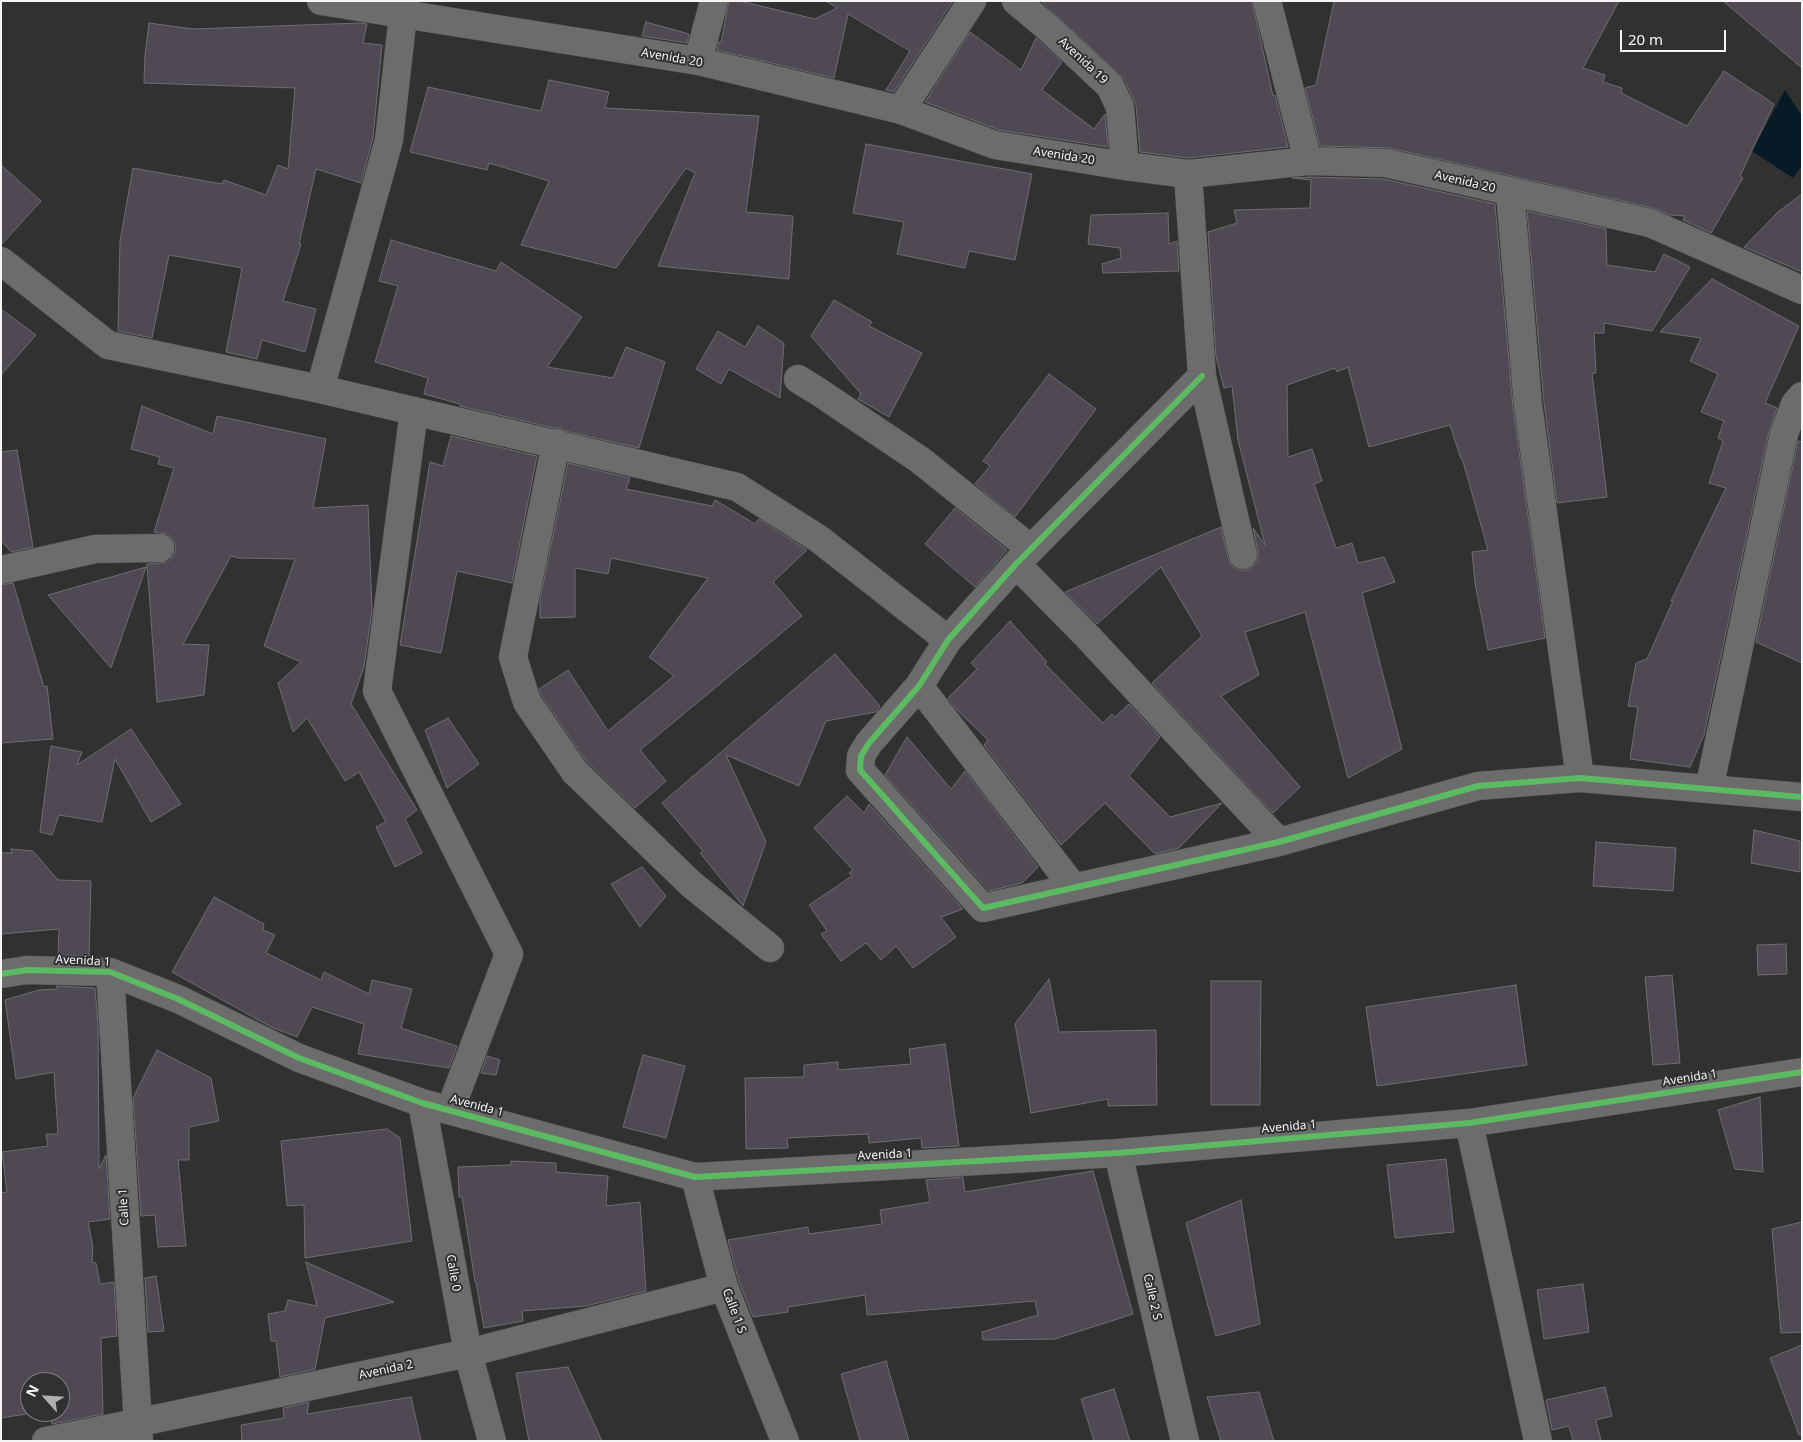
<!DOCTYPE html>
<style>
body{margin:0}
#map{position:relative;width:1803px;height:1442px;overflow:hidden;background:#313131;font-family:"Noto Sans",sans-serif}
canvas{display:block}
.frame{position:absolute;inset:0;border:2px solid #f4f4f5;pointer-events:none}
.north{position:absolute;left:20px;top:1372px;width:50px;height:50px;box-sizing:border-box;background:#313032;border:1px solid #7f7e80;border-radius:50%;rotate:296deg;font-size:14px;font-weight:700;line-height:20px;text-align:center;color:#f4f4f5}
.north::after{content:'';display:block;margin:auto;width:18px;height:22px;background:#b0b0b0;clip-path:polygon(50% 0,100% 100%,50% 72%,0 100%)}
.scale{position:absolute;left:1620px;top:30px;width:106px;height:22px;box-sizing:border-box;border:2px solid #f4f4f5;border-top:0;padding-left:6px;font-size:15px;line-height:18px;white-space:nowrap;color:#f4f4f5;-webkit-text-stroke:4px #313032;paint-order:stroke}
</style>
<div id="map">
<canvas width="1803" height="1442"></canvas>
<div class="frame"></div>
<div class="north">N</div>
<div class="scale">20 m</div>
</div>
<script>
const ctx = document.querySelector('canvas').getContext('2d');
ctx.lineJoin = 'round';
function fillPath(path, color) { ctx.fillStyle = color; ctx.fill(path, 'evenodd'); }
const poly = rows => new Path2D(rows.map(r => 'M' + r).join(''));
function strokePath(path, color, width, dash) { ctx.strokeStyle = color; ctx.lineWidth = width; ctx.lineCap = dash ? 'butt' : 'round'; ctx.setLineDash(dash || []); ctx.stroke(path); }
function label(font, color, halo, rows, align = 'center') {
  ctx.font = font + ' "Noto Sans",sans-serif'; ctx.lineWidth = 4; ctx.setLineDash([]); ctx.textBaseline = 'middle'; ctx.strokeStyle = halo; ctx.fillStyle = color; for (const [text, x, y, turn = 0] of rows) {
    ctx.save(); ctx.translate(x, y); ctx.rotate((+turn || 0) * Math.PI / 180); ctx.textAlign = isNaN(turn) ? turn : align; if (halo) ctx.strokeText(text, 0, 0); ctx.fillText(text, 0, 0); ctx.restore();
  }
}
const water = poly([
 [1785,90,1802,116,1802,166,1793,178,1752,151]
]);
const building = poly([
 [729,1,740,1,815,19,837,8,826,1,953,1,894,92,886,90,910,51,848,14,834,78,717,50,719,42,721,42,729,1],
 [1041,1,1252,1,1273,96,1275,95,1288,147,1188,158,1140,152,1136,105,1124,79,1041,1],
 [1334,1,1619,1,1583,68,1605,75,1603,82,1622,88,1621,93,1687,126,1724,71,1774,104,1740,176,1743,178,1711,233,1683,220,1685,216,1670,215,1653,208,1389,148,1320,146,1305,88,1316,85,1334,1],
 [1723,1,1802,1,1802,68,1723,1],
 [646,22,689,34,687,43,642,36,646,22],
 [149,23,193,29,360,23,367,24,363,43,382,45,373,138,361,183,316,169,299,244,301,244,283,301,316,309,305,352,262,340,257,359,226,352,242,268,169,255,152,338,118,331,120,241,133,168,222,184,224,180,266,195,278,165,288,169,295,88,144,83,145,55,149,23],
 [970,32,1021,70,1036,38,1062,62,1042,90,1094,129,1105,114,1108,147,999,130,925,102,970,32],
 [549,80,609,92,605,108,759,116,746,212,793,216,789,279,658,266,695,173,686,168,616,268,521,245,549,181,489,163,487,170,410,152,428,87,541,111,549,80],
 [866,144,1032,174,1015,260,969,251,965,268,897,254,904,222,853,213,866,144],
 [1,165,41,201,1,245,1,165],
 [1309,177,1384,179,1495,204,1513,407,1545,638,1488,650,1475,583,1472,552,1488,550,1462,458,1461,459,1450,425,1369,447,1348,367,1337,372,1335,368,1287,385,1288,457,1312,449,1322,481,1314,484,1336,548,1352,543,1358,563,1384,557,1395,582,1362,593,1402,749,1348,778,1305,612,1245,632,1259,675,1221,696,1300,787,1273,813,1152,683,1202,636,1161,567,1097,624,1065,592,1221,527,1228,558,1232,566,1239,570,1247,570,1254,566,1258,560,1258,552,1253,528,1265,545,1238,440,1232,386,1224,388,1216,357,1208,232,1237,223,1234,210,1310,208,1311,180,1292,178,1309,177],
 [1802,194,1802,272,1744,247,1778,212,1802,194],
 [1527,211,1606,229,1607,265,1655,272,1664,254,1690,267,1652,331,1604,323,1604,333,1594,333,1596,373,1592,373,1607,497,1557,503,1544,403,1527,211],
 [1168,213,1169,244,1177,241,1179,271,1103,273,1102,264,1121,258,1120,248,1088,244,1091,215,1168,213],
 [391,240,496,271,501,262,582,317,547,367,613,378,626,347,665,362,639,448,565,431,560,428,554,428,460,406,460,404,424,394,428,378,375,362,398,286,379,281,391,240],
 [1712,279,1799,326,1765,403,1777,408,1769,431,1704,735,1690,767,1630,759,1638,707,1628,706,1636,663,1647,659,1673,601,1671,601,1726,488,1709,483,1723,441,1718,438,1724,421,1701,412,1718,374,1690,361,1701,338,1660,332,1712,279],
 [834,300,872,322,869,326,922,353,889,417,858,399,861,394,811,336,834,300],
 [1,309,36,335,1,375,1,309],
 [758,326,784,343,780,398,729,369,721,384,696,369,718,331,745,347,758,326],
 [1049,374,1096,409,1015,517,975,484,990,466,983,461,1049,374],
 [142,406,213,434,217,416,326,439,313,508,368,505,372,610,364,667,351,704,417,810,405,819,422,853,395,867,376,827,386,822,359,772,345,781,307,718,293,732,278,683,301,662,264,646,295,559,238,558,231,556,183,644,209,645,204,695,157,702,147,564,168,562,174,555,176,547,173,540,167,534,154,532,174,468,158,464,160,457,131,449,142,406],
 [451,436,537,456,512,583,457,571,441,653,400,645,430,462,443,466,451,436],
 [1798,441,1802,442,1802,663,1756,642,1798,441],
 [17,450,33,547,11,552,1,540,1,452,17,450],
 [568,463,630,478,626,489,712,506,715,500,755,524,759,519,807,550,773,582,802,616,640,750,666,781,635,808,587,762,541,695,539,689,568,670,608,731,674,676,649,657,708,578,611,558,608,574,575,568,575,617,540,618,540,599,568,463],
 [955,508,1007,550,975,587,925,544,955,508],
 [146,567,111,668,48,595,146,567],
 [13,583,44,687,47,686,53,739,1,743,1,585,13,583],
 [1010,621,1047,662,1045,664,1103,723,1112,714,1115,717,1129,704,1160,737,1129,776,1170,817,1222,803,1179,848,1155,854,1105,803,1061,845,984,745,988,740,956,709,948,698,977,669,971,663,1010,621],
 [835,654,880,706,876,712,826,721,799,786,726,755,766,842,743,906,700,853,703,851,662,803,835,654],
 [448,718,479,764,447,788,425,730,448,718],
 [131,729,181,804,151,822,115,759,102,822,59,815,52,835,40,832,51,746,82,752,77,765,131,729],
 [907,737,951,789,965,771,1038,867,1022,883,989,891,885,775,907,737],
 [847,796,864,813,869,804,963,909,941,917,956,937,913,968,896,946,881,960,866,943,841,961,821,934,827,931,809,905,852,876,849,873,853,870,814,828,847,796],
 [1754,830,1800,841,1800,872,1751,863,1754,830],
 [1596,842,1676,848,1673,891,1593,886,1596,842],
 [11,849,33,851,58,880,91,881,89,956,58,955,59,929,1,934,1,853,12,853,11,849],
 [642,867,666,896,640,927,611,884,642,867],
 [214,897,264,924,263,930,275,935,266,953,321,980,324,972,369,994,372,980,412,989,401,1028,457,1046,449,1068,358,1054,364,1024,312,1007,297,1037,271,1027,172,972,214,897],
 [1786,944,1787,974,1758,975,1757,945,1786,944],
 [1672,975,1680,1063,1653,1065,1645,977,1672,975],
 [1049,979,1059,1032,1156,1030,1157,1105,1108,1106,1108,1099,1031,1113,1015,1024,1049,979],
 [1211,981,1261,981,1260,1105,1211,1105,1211,981],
 [1516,985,1527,1065,1377,1086,1366,1007,1516,985],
 [57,986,95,988,98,1024,99,1169,106,1155,110,1219,88,1222,93,1247,92,1262,96,1263,100,1284,114,1282,117,1336,101,1338,103,1414,52,1424,50,1412,60,1412,60,1382,30,1382,30,1412,39,1412,1,1418,1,1193,7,1192,2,1152,48,1146,46,1134,58,1134,54,1072,16,1079,5,1000,39,990,57,989,57,986],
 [945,1044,959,1146,922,1148,921,1138,869,1143,868,1134,787,1138,788,1148,746,1149,745,1078,804,1077,804,1065,838,1062,838,1070,911,1064,909,1049,945,1044],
 [157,1050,211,1078,219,1121,189,1127,189,1160,178,1160,186,1246,158,1247,155,1215,141,1216,133,1098,157,1050],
 [643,1055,685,1066,666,1138,623,1127,643,1055],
 [487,1056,500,1060,496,1075,481,1073,487,1056],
 [1760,1097,1763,1172,1735,1169,1718,1110,1760,1097],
 [387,1129,400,1138,412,1241,305,1258,304,1205,287,1206,281,1141,387,1129],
 [1446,1159,1454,1232,1395,1238,1387,1165,1446,1159],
 [511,1161,556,1163,556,1172,608,1176,606,1206,640,1202,646,1291,586,1306,522,1311,523,1321,484,1328,476,1282,475,1282,462,1197,459,1197,458,1167,511,1165,511,1161],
 [1093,1171,1133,1314,1055,1339,983,1340,982,1332,1038,1315,1035,1301,867,1315,865,1295,788,1307,788,1312,753,1317,739,1282,728,1240,808,1227,809,1234,882,1224,880,1210,930,1202,926,1180,963,1177,965,1192,1093,1171],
 [1241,1200,1260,1324,1216,1336,1186,1223,1241,1200],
 [1802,1222,1802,1332,1781,1333,1772,1229,1802,1222],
 [306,1262,394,1302,325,1318,315,1369,280,1377,276,1341,271,1341,268,1314,285,1311,288,1300,317,1306,306,1262],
 [156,1276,164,1331,148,1332,145,1278,156,1276],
 [1583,1284,1589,1332,1544,1339,1537,1290,1583,1284],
 [1802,1345,1802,1435,1799,1435,1770,1358,1802,1345],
 [886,1361,909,1441,860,1441,841,1374,886,1361],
 [568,1367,602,1441,529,1441,516,1373,568,1367],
 [1605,1387,1612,1416,1596,1420,1601,1441,1573,1441,1569,1426,1552,1430,1546,1400,1605,1387],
 [1114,1389,1130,1441,1094,1441,1081,1399,1114,1389],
 [1259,1392,1274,1441,1221,1441,1207,1397,1259,1392],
 [411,1397,421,1441,242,1441,241,1425,284,1418,283,1408,309,1402,307,1414,411,1397]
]);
const minor = poly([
 [321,1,698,61,901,110,995,145,1125,166,1188,174,1308,161,1386,163,1650,223,1802,290],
 [1016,1,1046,26,1110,86,1120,107,1125,166],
 [1267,1,1308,161],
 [698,61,714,1],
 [901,110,972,1],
 [1188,174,1202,376,1243,555],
 [1510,192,1528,405,1580,778],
 [1,261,108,345,320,389,737,487,819,539,948,640],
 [1202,376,1016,564,948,640,919,686,869,743,861,756,860,770,983,908,1279,842,1478,786,1580,778,1802,797],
 [798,379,819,392,920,460,1031,549],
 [320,389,389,140,403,15],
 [414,411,377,691,509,954,450,1110],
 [556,443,513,657,527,702,575,772,691,884,770,948],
 [1016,564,1088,637,1279,842],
 [1,570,95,549,160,548],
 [919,686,1074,888],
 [1709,789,1784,434,1795,404,1802,396],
 [110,972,139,1440],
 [1,974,27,970,110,972,178,999,299,1058,422,1103,695,1177,1118,1153,1469,1123,1802,1072],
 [422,1103,468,1353,492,1441],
 [1469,1123,1538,1441],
 [1118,1153,1185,1441],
 [695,1177,724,1287,785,1441],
 [46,1441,136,1423,468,1353,724,1287]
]);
const cycleway = poly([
 [1202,376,1016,564,948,640,919,686,869,743,861,756,860,770,983,908,1279,842,1478,786,1580,778,1802,797],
 [1,974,27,970,110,972,178,999,299,1058,422,1103,695,1177,1118,1153,1469,1123,1802,1072]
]);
const streetNames = [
 ["Avenida 20",672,58,10],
 ["Avenida 19",1083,61,43],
 ["Avenida 20",1064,156,9],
 ["Avenida 20",1465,182,13],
 ["Avenida 1",83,961,3],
 ["Avenida 1",1690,1078,-9],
 ["Avenida 1",477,1106,15],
 ["Avenida 1",1289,1127,-5],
 ["Avenida 1",885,1155,-3],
 ["Calle 1",124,1207,-93],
 ["Calle 0",453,1273,80],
 ["Calle 2 S",1152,1297,77],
 ["Calle 1 S",734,1311,69],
 ["Avenida 2",386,1370,-12]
];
fillPath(water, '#071b26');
fillPath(building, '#4f4954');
strokePath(building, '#6e6e6e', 1);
strokePath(minor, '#4e4e4e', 29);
strokePath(minor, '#6d6c6d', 28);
strokePath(cycleway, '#5cba63', 6);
label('12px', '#f4f4f5', '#313032', streetNames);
</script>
